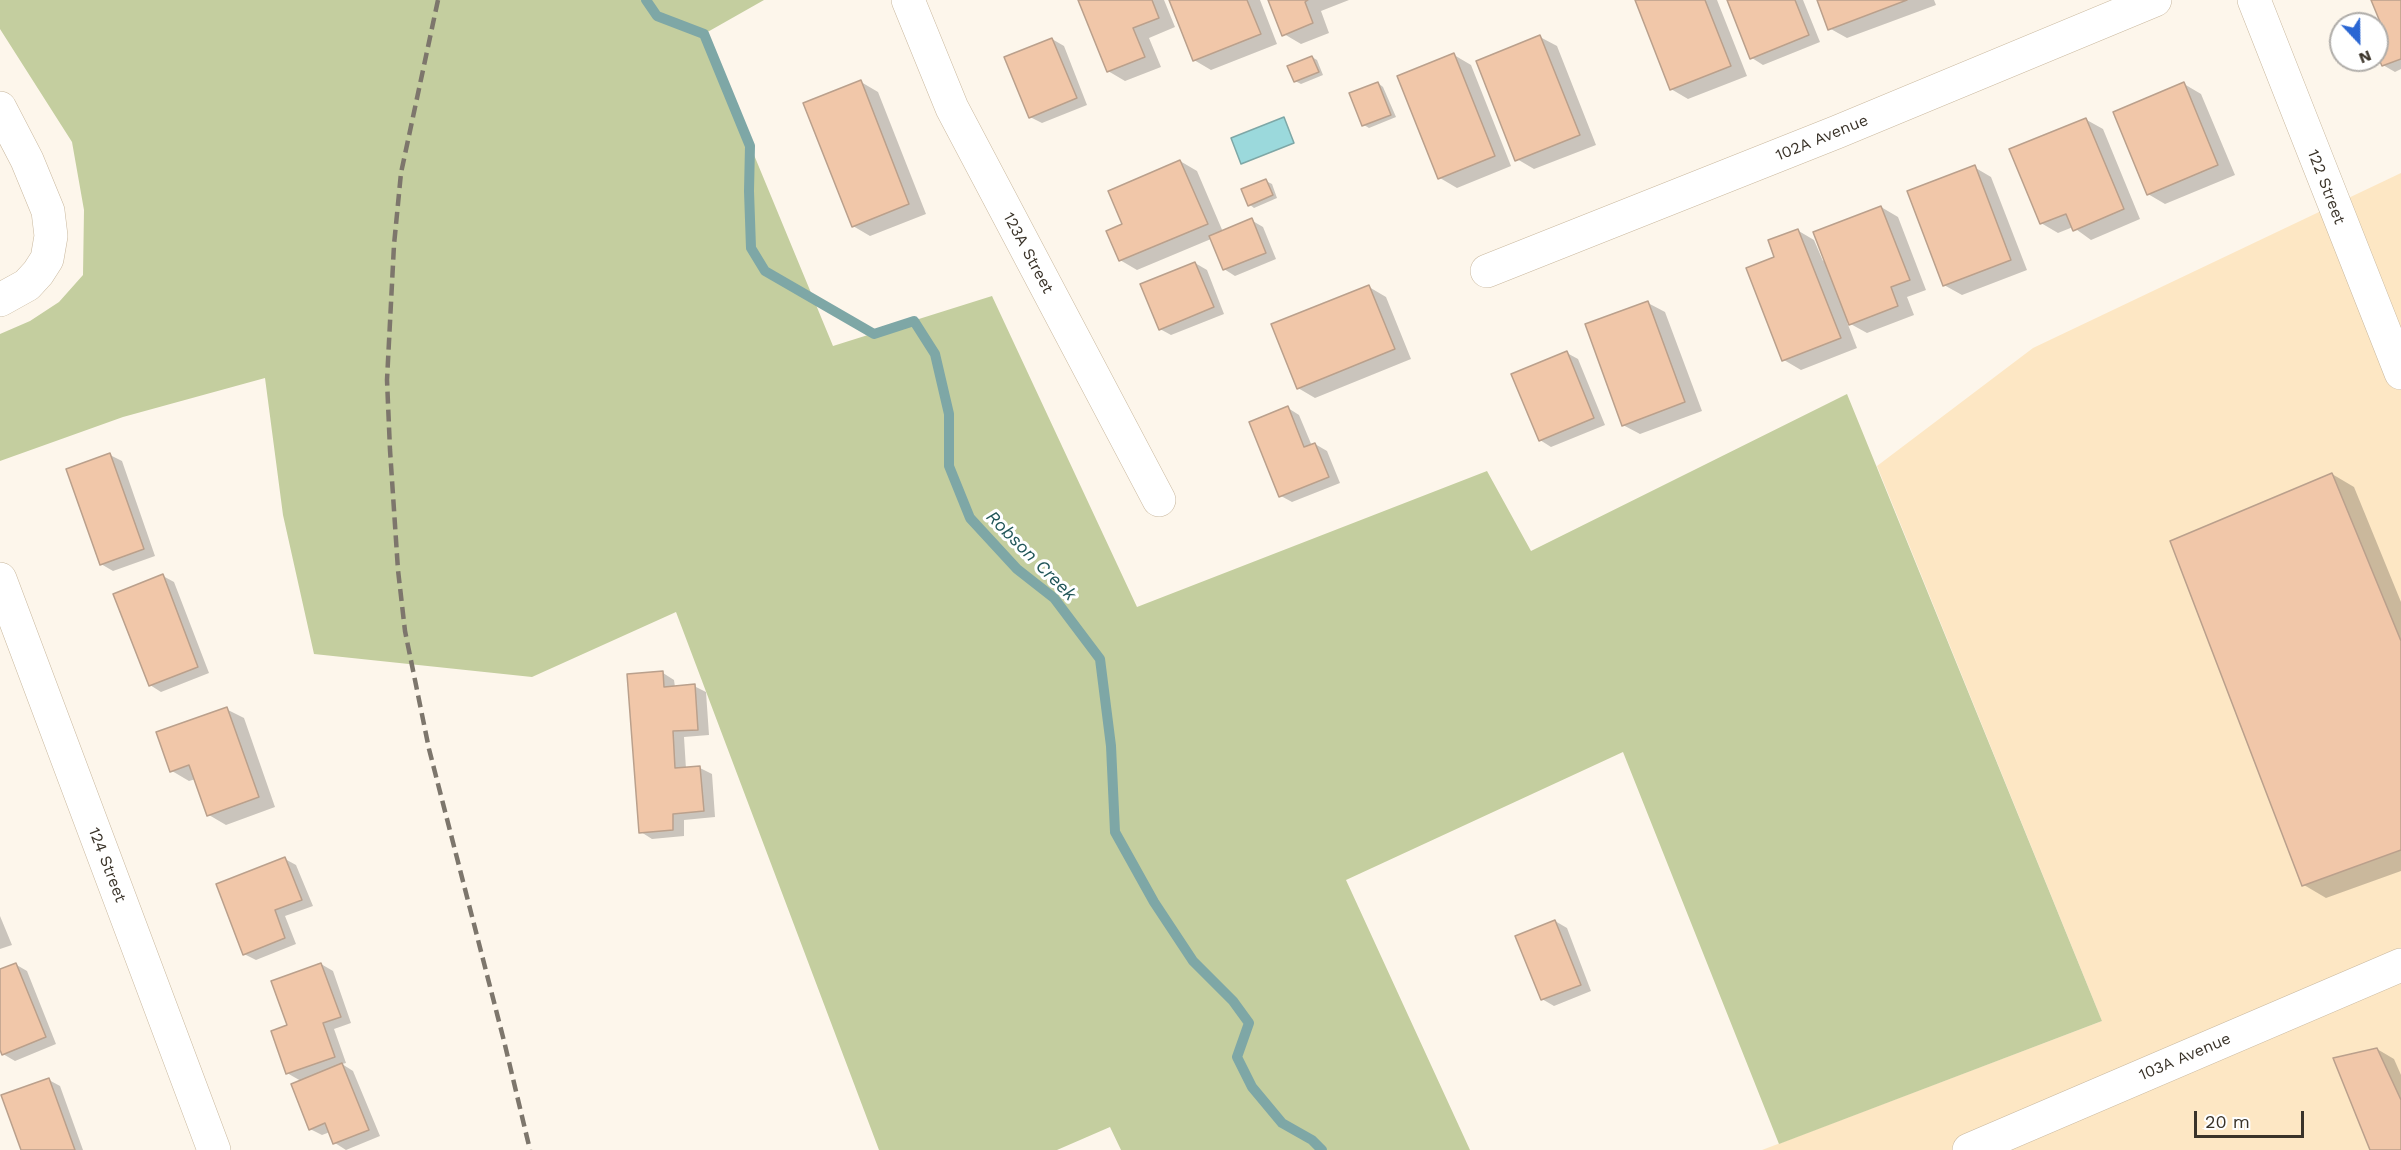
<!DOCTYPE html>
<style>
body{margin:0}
#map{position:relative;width:2401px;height:1150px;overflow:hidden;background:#fdf6eb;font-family:"Work Sans",sans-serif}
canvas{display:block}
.north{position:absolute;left:2329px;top:12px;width:60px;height:60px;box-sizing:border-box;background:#fff;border:2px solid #b0ada9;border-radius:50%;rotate:158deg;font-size:16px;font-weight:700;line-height:24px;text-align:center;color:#3a3329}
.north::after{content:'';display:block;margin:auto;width:21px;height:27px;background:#2a66d3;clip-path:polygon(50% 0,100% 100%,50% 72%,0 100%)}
.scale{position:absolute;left:2194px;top:1111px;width:110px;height:27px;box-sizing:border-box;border:3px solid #3a3329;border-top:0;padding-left:8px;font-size:18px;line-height:21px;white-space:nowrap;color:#3a3329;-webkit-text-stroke:4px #fff;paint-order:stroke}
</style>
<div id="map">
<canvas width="2401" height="1150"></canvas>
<div class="north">N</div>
<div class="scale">20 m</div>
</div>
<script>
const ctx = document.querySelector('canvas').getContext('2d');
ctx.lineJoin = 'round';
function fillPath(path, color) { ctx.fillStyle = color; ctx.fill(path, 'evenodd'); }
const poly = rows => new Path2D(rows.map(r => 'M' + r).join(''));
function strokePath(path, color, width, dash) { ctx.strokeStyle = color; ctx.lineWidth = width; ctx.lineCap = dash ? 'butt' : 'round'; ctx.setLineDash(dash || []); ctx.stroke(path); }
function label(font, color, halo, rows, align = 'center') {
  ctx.font = font + ' "Work Sans",sans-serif'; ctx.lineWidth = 6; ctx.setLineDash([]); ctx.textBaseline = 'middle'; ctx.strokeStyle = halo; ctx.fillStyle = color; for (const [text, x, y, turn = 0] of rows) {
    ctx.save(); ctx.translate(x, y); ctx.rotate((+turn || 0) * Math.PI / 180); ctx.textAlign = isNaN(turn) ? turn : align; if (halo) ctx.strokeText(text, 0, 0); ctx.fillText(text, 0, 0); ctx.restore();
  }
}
const built = poly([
 [2401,173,2401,1150,1762,1150,2102,1021,1877,466,2033,348]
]);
const forest = poly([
 [0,0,764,0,704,34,833,346,992,296,1137,607,1487,471,1531,551,1847,394,2102,1021,1779,1144,1623,752,1346,880,1470,1150,1121,1150,1110,1127,1057,1150,879,1150,676,612,532,677,314,654,283,515,265,378,123,417,0,461,0,334,30,321,59,302,83,275,84,210,72,142,0,29]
]);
const water = poly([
 [1284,117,1294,143,1241,164,1231,138,1284,117]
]);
const shadow = poly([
 [1079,0,1164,0,1175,27,1149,38,1161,67,1125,81,1108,71],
 [1170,0,1260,0,1277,44,1211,70,1194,60],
 [1270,0,1349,0,1321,11,1329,33,1301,44,1284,34],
 [1636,0,1717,0,1747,76,1688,99,1671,89],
 [1728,0,1803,0,1820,42,1763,65,1752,58],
 [1819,0,1934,0,1936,5,1847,38,1829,28],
 [2372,0,2401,0,2401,69,2395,72,2383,65,2377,51,2377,38,2387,35],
 [1540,37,1557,46,1596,145,1534,169,1517,159],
 [1052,39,1064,46,1087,105,1042,123,1030,117],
 [1454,55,1471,65,1511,166,1457,188,1440,178],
 [1312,57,1317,60,1323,75,1301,84,1295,81],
 [861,82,878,92,926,214,870,236,853,226],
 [1378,83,1383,87,1396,117,1369,128,1364,125],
 [2184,84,2201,94,2235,175,2165,204,2148,194],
 [2085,119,2103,129,2140,219,2091,240,2073,227,2058,233,2041,223],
 [1180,161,1197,171,1223,232,1251,220,1263,227,1276,259,1235,276,1224,269,1211,239,1137,270,1120,260,1124,225],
 [1974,167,1991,177,2027,270,1962,295,1944,285],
 [1266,181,1272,184,1277,198,1254,208,1249,204],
 [1881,207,1898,217,1926,290,1907,297,1914,315,1867,333,1847,322,1857,348,1801,370,1784,360,1776,258,1797,230,1814,240,1823,261,1825,260],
 [1195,263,1207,270,1224,314,1171,335,1160,329],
 [1369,287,1386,297,1411,359,1315,398,1298,388],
 [1648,303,1665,312,1702,411,1640,434,1623,425],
 [1567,353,1578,359,1605,425,1551,447,1540,440],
 [1288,408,1299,415,1312,446,1315,444,1327,451,1340,483,1292,502,1281,496],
 [110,455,122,461,155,556,113,571,101,564],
 [2332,474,2354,487,2401,602,2401,871,2326,898,2304,885],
 [163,576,174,582,209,673,161,692,150,685],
 [663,673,674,680,675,687,694,686,706,692,709,735,684,737,686,769,700,768,712,774,715,817,684,820,684,836,652,839,641,832],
 [226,709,244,718,275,807,226,825,209,815,196,779,189,781,172,771],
 [285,859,296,865,313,906,285,916,296,944,256,960,244,954],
 [0,916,12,945,0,949],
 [1555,921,1567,928,1591,991,1554,1006,1542,999],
 [15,964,27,971,56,1044,15,1061,3,1054,0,1046,0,970],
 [321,964,333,971,351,1023,334,1029,346,1063,342,1064,353,1071,380,1136,346,1150,335,1143,330,1132,322,1135,310,1129,301,1081,287,1073,288,1026],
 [2377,1049,2394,1059,2401,1075,2401,1150,2371,1150],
 [49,1080,60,1086,83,1150,23,1150]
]);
const stream = poly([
 [646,0,657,16,704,34,750,146,749,191,751,248,765,271,874,334,914,321,935,354,949,414,949,466,970,518,1017,569,1054,598,1100,659,1111,746,1115,832,1154,902,1193,961,1233,1001,1249,1023,1237,1057,1252,1087,1282,1123,1312,1140,1322,1150]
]);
const building = poly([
 [1078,0,1152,0,1159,18,1133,28,1145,57,1107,72,1078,0],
 [1169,0,1247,0,1261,34,1193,61,1169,0],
 [1268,0,1308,0,1305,2,1313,23,1282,36,1268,0],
 [1635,0,1705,0,1731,66,1670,90,1635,0],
 [1727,0,1795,0,1809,35,1750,59,1727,0],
 [1817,0,1907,0,1828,30,1817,0],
 [2371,0,2401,0,2401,59,2382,66,2377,55,2377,37,2385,34,2371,0],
 [1540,35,1580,135,1515,161,1476,61,1540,35],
 [1052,38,1077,98,1029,118,1004,57,1052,38],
 [1454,53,1495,156,1438,179,1397,76,1454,53],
 [1312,56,1319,72,1294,82,1287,66,1312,56],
 [861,80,909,204,852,227,803,103,861,80],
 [1378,82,1391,115,1362,126,1349,93,1378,82],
 [2184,82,2218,165,2147,195,2113,112,2184,82],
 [2086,118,2124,209,2073,231,2066,214,2040,224,2009,149,2086,118],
 [1180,160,1208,224,1119,261,1106,231,1122,224,1108,191,1180,160],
 [1975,165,2011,260,1943,286,1907,191,1975,165],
 [1266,179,1273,195,1248,206,1241,189,1266,179],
 [1881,206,1910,280,1891,287,1898,306,1849,325,1813,232,1881,206],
 [1252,218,1266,253,1223,270,1209,236,1252,218],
 [1798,229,1841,338,1782,361,1746,268,1774,257,1768,240,1798,229],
 [1195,262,1214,307,1159,330,1140,284,1195,262],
 [1369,285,1395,349,1297,389,1271,324,1369,285],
 [1648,301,1685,402,1622,426,1585,324,1648,301],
 [1567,351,1594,418,1539,441,1511,374,1567,351],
 [1288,406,1304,447,1315,443,1329,477,1279,497,1249,422,1288,406],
 [110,453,144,549,100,565,66,469,110,453],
 [2332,473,2401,641,2401,850,2302,886,2170,541,2332,473],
 [163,574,198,667,149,686,113,594,163,574],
 [663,671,664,687,695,684,698,730,673,731,675,768,700,766,704,811,673,814,673,830,639,833,627,674,663,671],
 [227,707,259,797,207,816,189,765,170,772,156,732,227,707],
 [285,857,302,900,275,910,285,938,243,955,216,884,285,857],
 [1555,920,1581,985,1541,1000,1515,936,1555,920],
 [16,963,46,1037,2,1055,0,1050,0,969,16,963],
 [321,963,341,1017,323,1023,335,1057,286,1074,271,1031,287,1025,271,981,321,963],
 [2377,1048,2401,1100,2401,1150,2370,1150,2333,1058,2377,1048],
 [342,1063,369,1130,333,1144,325,1123,309,1130,291,1084,342,1063],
 [49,1078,75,1150,21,1150,1,1095,49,1078]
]);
const minor = poly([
 [908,0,952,108,1159,500],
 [2254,0,2401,373],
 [0,108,27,160,48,211,51,236,47,259,38,273,27,285,0,300],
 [1487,271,1837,132,2155,0],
 [0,579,214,1150],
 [1969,1150,2401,965]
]);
const rail = poly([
 [438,0,401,173,394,245,387,380,390,450,398,570,405,631,429,749,504,1041,530,1150]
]);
const streetNames = [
 ["102A Avenue",1822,138,-22],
 ["122 Street",2326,187,69],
 ["123A Street",1028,253,62],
 ["124 Street",107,865,69],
 ["103A Avenue",2185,1057,-23]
];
const waterNames = [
 ["Robson Creek",1031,556,45]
];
fillPath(built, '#fde7c4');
fillPath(forest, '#c4ce9f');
fillPath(water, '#9bd9dc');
strokePath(water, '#7ea7a6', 1.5);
fillPath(shadow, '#0003');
strokePath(stream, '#7ea7a6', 10);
fillPath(building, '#f1c7a9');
strokePath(building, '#baa08c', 1.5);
strokePath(minor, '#c9b89e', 34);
strokePath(minor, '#fff', 33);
strokePath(rail, '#7d766c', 4.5, [12, 6]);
label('16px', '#3a3329', '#fff', streetNames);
label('italic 18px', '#205558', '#fff', waterNames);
</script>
